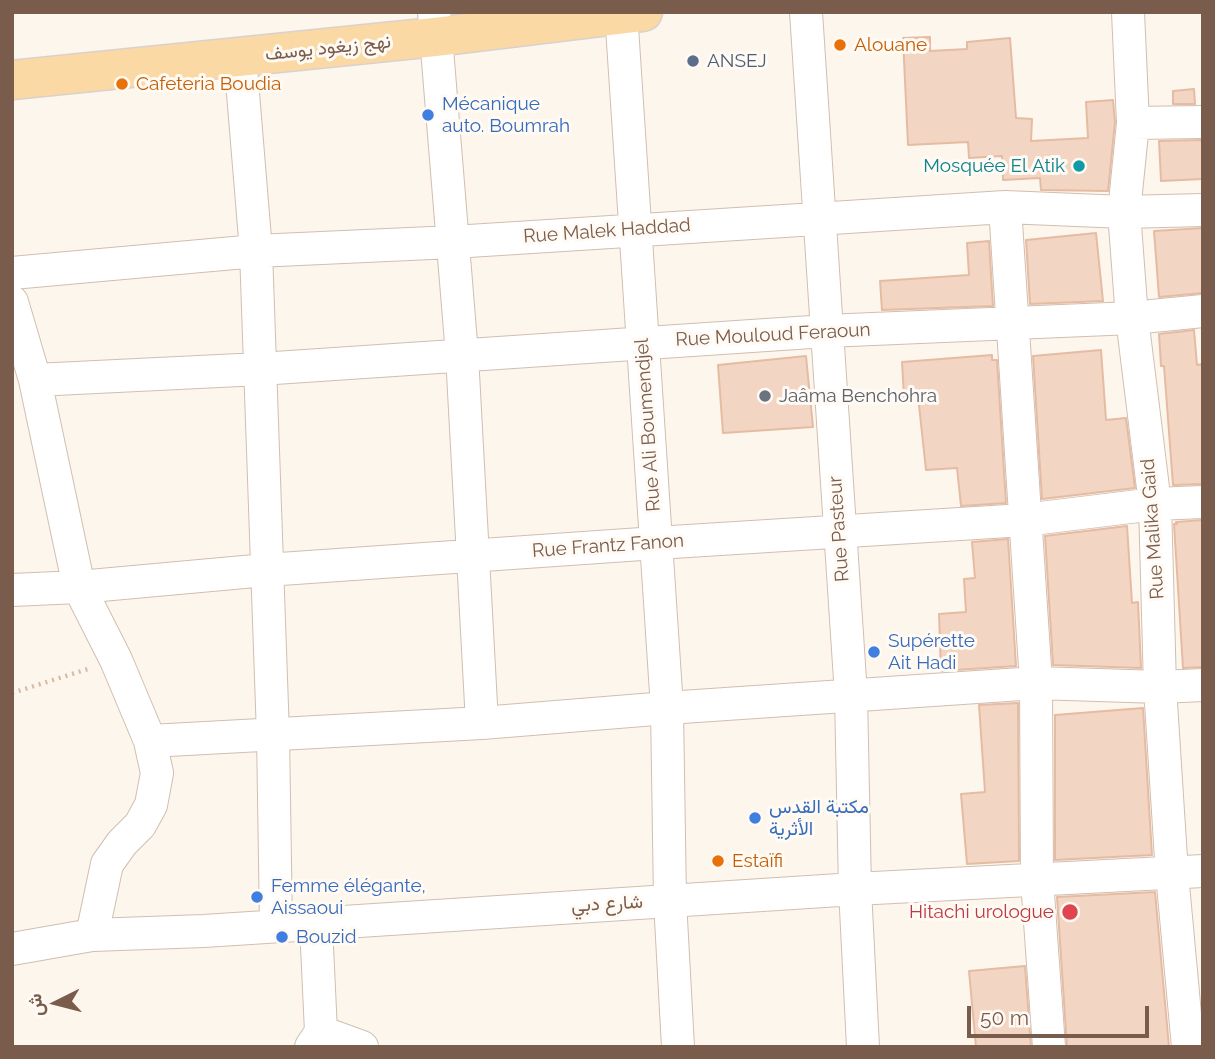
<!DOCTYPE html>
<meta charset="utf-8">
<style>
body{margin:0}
#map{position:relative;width:1215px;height:1059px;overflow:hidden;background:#fdf6ec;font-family:Raleway,Vazirmatn,sans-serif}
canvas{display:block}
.frame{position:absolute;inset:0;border:14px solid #7a5c4d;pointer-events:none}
.north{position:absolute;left:21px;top:968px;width:70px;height:70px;-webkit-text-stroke:5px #fffaf3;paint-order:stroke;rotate:264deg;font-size:19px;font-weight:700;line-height:28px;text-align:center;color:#7a5c4d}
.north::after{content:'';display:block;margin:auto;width:24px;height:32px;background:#7a5c4d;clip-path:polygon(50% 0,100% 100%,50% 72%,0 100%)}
.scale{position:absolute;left:967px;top:1006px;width:182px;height:32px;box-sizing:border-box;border:4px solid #7a5c4d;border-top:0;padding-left:9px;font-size:21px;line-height:24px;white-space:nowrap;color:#7a5c4d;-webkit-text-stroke:5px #fffaf3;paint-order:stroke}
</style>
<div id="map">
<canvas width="1215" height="1059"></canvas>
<div class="frame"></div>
<div class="north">ش</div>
<div class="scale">50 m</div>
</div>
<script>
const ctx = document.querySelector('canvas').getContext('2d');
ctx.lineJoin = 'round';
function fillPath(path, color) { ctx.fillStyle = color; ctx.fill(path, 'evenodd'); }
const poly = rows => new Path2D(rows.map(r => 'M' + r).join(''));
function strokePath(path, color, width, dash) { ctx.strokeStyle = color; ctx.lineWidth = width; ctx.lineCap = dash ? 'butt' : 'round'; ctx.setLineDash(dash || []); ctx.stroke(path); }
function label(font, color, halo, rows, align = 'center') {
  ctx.font = font + ' Raleway,Vazirmatn,sans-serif'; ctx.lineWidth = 6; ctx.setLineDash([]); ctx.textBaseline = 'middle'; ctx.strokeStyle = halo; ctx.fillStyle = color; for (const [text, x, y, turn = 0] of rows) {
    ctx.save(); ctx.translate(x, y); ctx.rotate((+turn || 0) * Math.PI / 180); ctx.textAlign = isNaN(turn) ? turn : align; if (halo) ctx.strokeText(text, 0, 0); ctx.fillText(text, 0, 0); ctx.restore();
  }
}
const building = poly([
 [930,37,930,51,967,49,967,42,1010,38,1016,118,1032,119,1031,141,1088,138,1086,102,1113,100,1115,122,1108,191,1041,190,1040,178,1003,180,1002,156,969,158,968,142,908,145,903,38,930,37],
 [1194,89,1195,104,1173,104,1173,91,1194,89],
 [1203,140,1203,179,1161,181,1159,141,1203,140],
 [1203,228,1203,293,1159,297,1154,231,1203,228],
 [1096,233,1103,301,1030,304,1026,240,1096,233],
 [989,241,993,306,882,310,880,281,969,275,967,243,989,241],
 [1194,330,1197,365,1203,364,1203,484,1173,485,1164,366,1161,366,1159,334,1194,330],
 [1101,350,1106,420,1126,418,1135,488,1042,499,1033,356,1101,350],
 [992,355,992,360,997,360,1006,503,961,506,957,468,926,470,918,396,904,397,902,362,992,355],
 [806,356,813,427,723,433,718,365,806,356],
 [1203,520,1203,667,1183,668,1174,524,1177,524,1176,522,1203,520],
 [1127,526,1132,603,1138,602,1141,668,1053,665,1045,536,1127,526],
 [1008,539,1016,666,941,671,939,614,966,612,964,579,975,578,972,542,1008,539],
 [1018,703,1019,861,967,864,961,794,985,792,979,705,1018,703],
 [1143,708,1152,855,1055,860,1055,715,1143,708],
 [1155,892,1169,1047,1067,1047,1057,897,1155,892],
 [1025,966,1031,1047,976,1047,969,971,1025,966]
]);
const path = poly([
 [12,693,91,668]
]);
const minor = poly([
 [434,12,462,355,482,723],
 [621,12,667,708,670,901,678,1047],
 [806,12,851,695,855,889,863,1047],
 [1128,12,1133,123,1124,212,1132,318,1155,504,1160,687,1172,874,1188,1047],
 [240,57,256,251,273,735,276,925],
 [1133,123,1203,122],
 [1005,207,1036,683,1037,880,1049,1047],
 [12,273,256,251,453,242,1005,207,1124,212,1203,210],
 [12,302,35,380,79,587,116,660,150,741,157,773,151,805,140,825,122,843,107,864,92,935],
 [35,380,260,369,826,331,1132,318,1203,311],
 [12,590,79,587,266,570,656,543,1024,520,1155,504,1203,502],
 [150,741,482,723,667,708,1036,683,1160,687,1203,685],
 [12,949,92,935,204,931,855,889,1203,871],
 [321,1032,362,1047],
 [311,1047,321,1032,316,925]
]);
const major = poly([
 [12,80,435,37,643,12]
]);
const markers = [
 [840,45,7,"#e8710a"],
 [693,61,7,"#5c6f8a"],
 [122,84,7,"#e8710a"],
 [428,115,7,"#3f7fe0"],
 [1079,166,7,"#0f9aa8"],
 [765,396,7,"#6b7280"],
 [874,652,7,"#3f7fe0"],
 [755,818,7,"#3f7fe0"],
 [718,861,7,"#e8710a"],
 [257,897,7,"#3f7fe0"],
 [1070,912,9,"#e0444e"],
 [282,937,7,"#3f7fe0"]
];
const foodNames = [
 ["Alouane",854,45],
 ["Cafeteria Boudia",136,84],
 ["Estaïfi",732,861]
];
const streetNames = [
 ["نهج زيغود يوسف",328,48,-6],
 ["Rue Malek Haddad",607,231,-4],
 ["Rue Mouloud Feraoun",773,335,-3],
 ["Rue Ali Boumendjel",648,425,-94],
 ["Rue Pasteur",839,529,-94],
 ["Rue Malika Gaid",1153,529,-94],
 ["Rue Frantz Fanon",608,546,-4],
 ["شارع دبي",607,904,-3]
];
const serviceNames = [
 ["ANSEJ",707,61]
];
const shopNames = [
 ["Mécanique",442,104],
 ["auto. Boumrah",442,126],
 ["Supérette",888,641],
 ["Ait Hadi",888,663],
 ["مكتبة القدس",769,807],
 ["الأثرية",769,829],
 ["Femme élégante,",271,886],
 ["Aissaoui",271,908],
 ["Bouzid",296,937]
];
const cultureNames = [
 ["Mosquée El Atik",1065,166]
];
const worshipNames = [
 ["Jaâma Benchohra",779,396]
];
const healthNames = [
 ["Hitachi urologue",1054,912]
];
fillPath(building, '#f3d5c3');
strokePath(building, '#e6bba3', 2);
strokePath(minor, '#d1beb0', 34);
strokePath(major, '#dad1cd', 41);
strokePath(path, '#d9b8a5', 4.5, [2, 5]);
strokePath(minor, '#fff', 32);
strokePath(major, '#fbd9a5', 38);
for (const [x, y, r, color] of markers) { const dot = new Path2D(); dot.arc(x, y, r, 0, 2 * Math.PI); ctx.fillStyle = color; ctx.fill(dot); strokePath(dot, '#fffaf3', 2.5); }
label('19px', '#c56008', '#fffaf3', foodNames, 'left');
label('19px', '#7a5c4d', '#fffaf3', streetNames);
label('19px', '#4e5e75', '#fffaf3', serviceNames, 'left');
label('19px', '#366cbe', '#fffaf3', shopNames, 'left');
label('19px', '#0d838f', '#fffaf3', cultureNames, 'right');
label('19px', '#5b616d', '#fffaf3', worshipNames, 'left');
label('19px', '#be3a42', '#fffaf3', healthNames, 'right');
</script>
